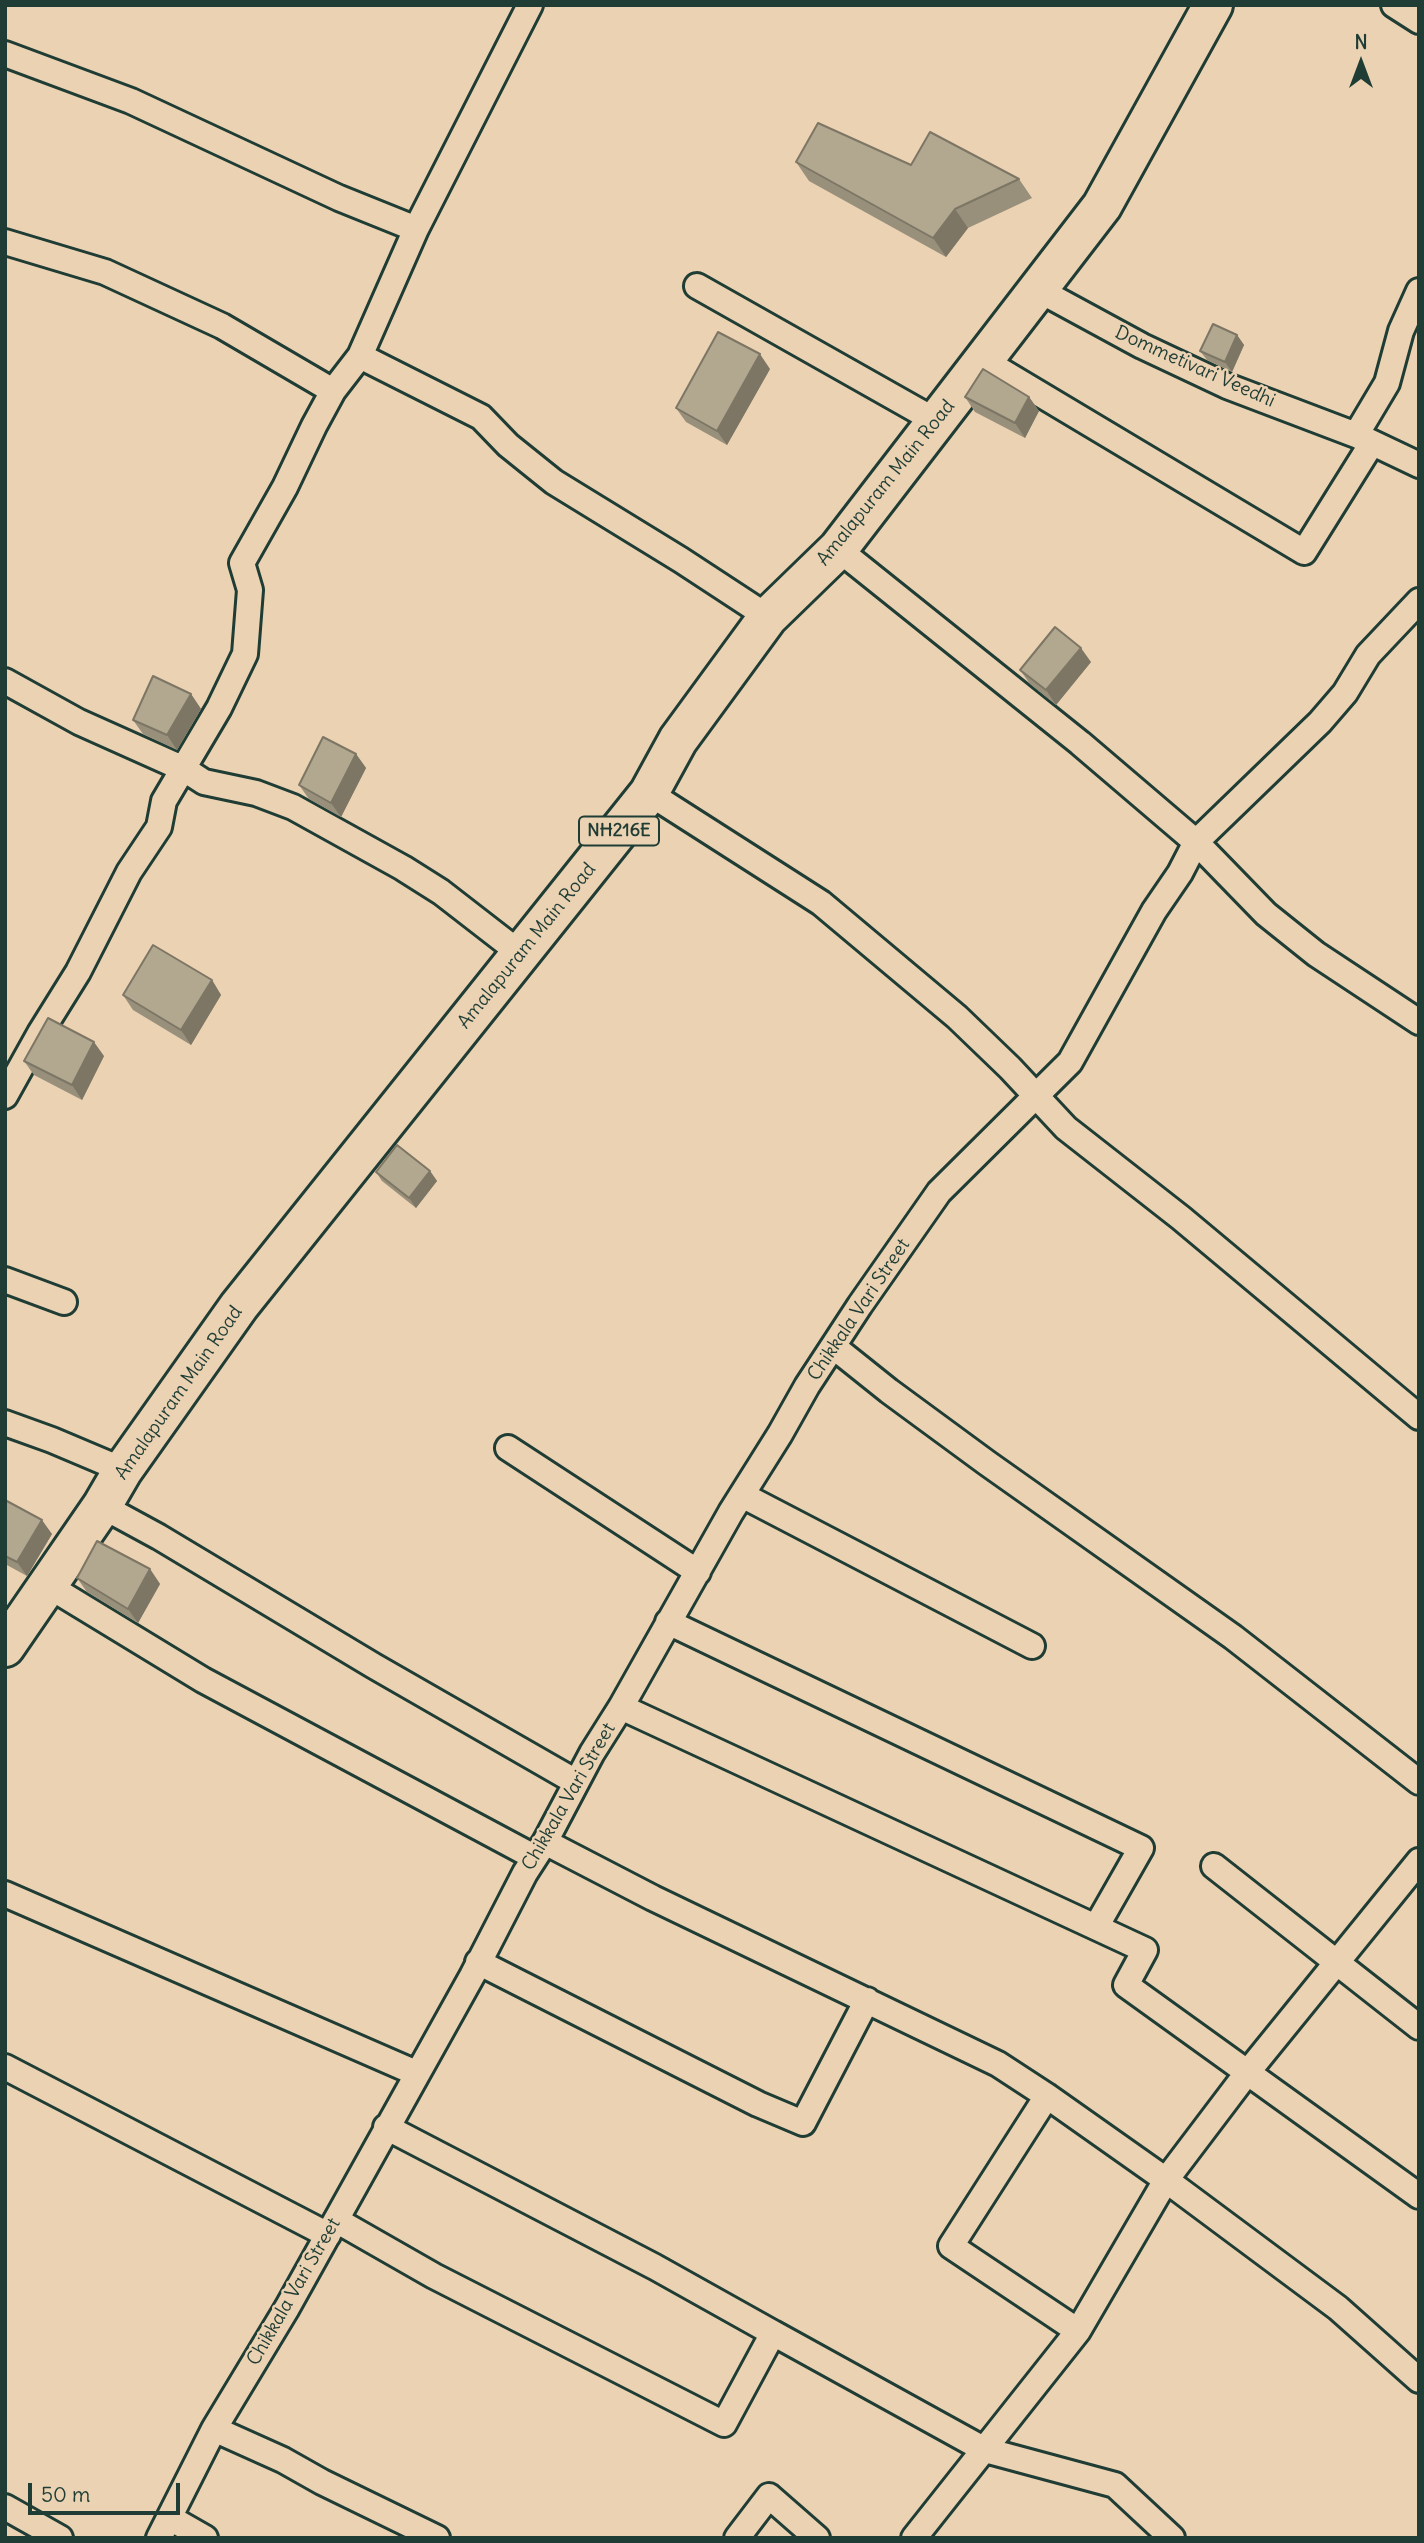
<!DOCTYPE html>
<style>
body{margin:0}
#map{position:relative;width:1424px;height:2543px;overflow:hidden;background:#ebd2b3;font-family:Delius,sans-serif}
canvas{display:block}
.frame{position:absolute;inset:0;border:7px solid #1f3d34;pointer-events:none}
.north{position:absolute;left:1326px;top:28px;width:70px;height:70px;-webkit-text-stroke:5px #ebd2b3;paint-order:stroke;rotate:0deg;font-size:19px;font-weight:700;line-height:28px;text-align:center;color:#1f3d34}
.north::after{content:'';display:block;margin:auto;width:24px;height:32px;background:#1f3d34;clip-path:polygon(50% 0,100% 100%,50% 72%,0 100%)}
.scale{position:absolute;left:28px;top:2483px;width:152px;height:32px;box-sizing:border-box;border:4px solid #1f3d34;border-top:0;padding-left:9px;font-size:21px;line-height:24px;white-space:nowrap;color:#1f3d34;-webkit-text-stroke:5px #ebd2b3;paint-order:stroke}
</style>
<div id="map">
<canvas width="1424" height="2543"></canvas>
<div class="frame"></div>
<div class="north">N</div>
<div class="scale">50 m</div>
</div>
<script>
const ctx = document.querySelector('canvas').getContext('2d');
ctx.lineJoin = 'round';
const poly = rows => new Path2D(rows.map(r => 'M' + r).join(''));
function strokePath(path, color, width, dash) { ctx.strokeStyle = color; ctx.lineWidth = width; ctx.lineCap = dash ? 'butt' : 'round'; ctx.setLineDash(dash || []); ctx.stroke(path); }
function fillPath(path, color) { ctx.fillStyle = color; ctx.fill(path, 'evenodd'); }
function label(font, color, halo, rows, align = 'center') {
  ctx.font = font + ' Delius,sans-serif'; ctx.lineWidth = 5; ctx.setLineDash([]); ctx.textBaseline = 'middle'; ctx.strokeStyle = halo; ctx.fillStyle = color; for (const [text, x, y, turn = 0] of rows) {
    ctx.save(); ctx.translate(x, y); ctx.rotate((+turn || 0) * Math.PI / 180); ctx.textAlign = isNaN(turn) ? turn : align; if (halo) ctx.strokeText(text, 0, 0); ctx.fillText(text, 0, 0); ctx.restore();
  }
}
const street = poly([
 [530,5,416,229,360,356,481,417,508,445,554,482,681,560,768,617],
 [1394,5,1419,21],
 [5,54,131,101,339,198,416,229],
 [5,242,105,272,222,326,333,391],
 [697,286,936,421],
 [1037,289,1142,346,1227,386,1356,435,1419,465],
 [983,360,1304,552,1372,443],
 [1356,435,1387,383,1401,331,1419,291],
 [838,549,1080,743,1196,842,1266,914,1316,954,1419,1022],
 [5,681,79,722,184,769,204,782,256,793,293,807,403,868,441,892,521,954],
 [649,793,821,903,957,1017,1010,1068,1066,1128,1181,1218,1419,1417],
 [5,1096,40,1033,78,972,129,872,159,827,164,801,219,708,245,654,250,590,242,563,285,487,314,426,333,391,360,356],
 [5,1280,64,1302],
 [834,1347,889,1391,987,1463,1233,1637,1419,1782],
 [5,1423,52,1440,123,1470],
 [508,1448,698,1572],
 [742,1495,1032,1646],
 [102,1506,159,1537,374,1666,576,1782],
 [47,1585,203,1680,534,1857],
 [668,1622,1141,1848,1096,1927],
 [621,1707,1145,1950,1126,1985,1419,2196],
 [545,1842,653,1898,998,2064,1047,2096,1166,2180,1338,2308,1419,2380],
 [1214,1866,1419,2027],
 [5,1894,416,2073],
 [478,1962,758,2104,803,2123,867,2000],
 [5,2067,328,2235],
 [1047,2096,951,2246,1078,2331],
 [386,2127,655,2267,773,2333],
 [336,2220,434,2276,724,2424,773,2333,985,2450,1115,2485,1172,2538],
 [214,2429,283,2460,322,2482,437,2538],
 [5,2507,60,2538],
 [170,2518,205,2538],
 [159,2538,214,2429,287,2308,472,1976,525,1873,545,1842,592,1753,621,1707,731,1512,780,1434,807,1386,860,1305,939,1192,1070,1062,1154,911,1180,873,1196,842,1320,722,1345,693,1368,655,1419,601],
 [737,2538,769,2496,817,2538],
 [914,2538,1078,2331,1166,2180,1247,2073,1419,1861]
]);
const highway = poly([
 [5,1647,102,1506,123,1470,239,1306,649,793,678,740,768,617,838,549,1102,206,1213,5]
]);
const wall = poly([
 [796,162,911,165,1019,179,1032,198,968,228,946,257,809,181],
 [1237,335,1244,345,1232,372,1207,360,1200,351],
 [770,369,727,445,686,422,676,408],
 [965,397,1029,397,1039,411,1025,438,975,412],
 [1091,662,1056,705,1030,684,1020,670],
 [191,694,201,709,177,750,143,734,133,720],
 [356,754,366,768,341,817,309,799,299,785],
 [212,980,221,995,191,1045,133,1010,123,995],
 [104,1056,82,1100,34,1075,24,1061],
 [430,1171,437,1181,416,1208,382,1181,376,1172],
 [5,1500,52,1534,27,1576,5,1564],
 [150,1569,160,1584,138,1623,87,1592,77,1578]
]);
const shadedWall = poly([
 [955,209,968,228,946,257,933,238],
 [1237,335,1244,345,1232,372,1225,362],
 [760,354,770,369,727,445,717,431],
 [1029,397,1039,411,1025,438,1015,423],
 [1081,648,1091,662,1056,705,1046,690],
 [191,694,201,709,177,750,167,735],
 [356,754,366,768,341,817,331,803],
 [212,980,221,995,191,1045,181,1030],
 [94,1042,104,1056,82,1100,72,1085],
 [430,1171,437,1181,416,1208,409,1198],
 [42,1520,52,1534,27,1576,17,1562],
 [150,1569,160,1584,138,1623,128,1609]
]);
const building = poly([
 [818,123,911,165,930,132,1019,179,955,209,933,238,796,162,818,123],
 [1213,324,1237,335,1225,362,1200,351,1213,324],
 [718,332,760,354,717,431,676,408,718,332],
 [983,369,1029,397,1015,423,965,397,983,369],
 [1055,627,1081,648,1046,690,1020,670,1055,627],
 [153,676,191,694,167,735,133,720,153,676],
 [323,737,356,754,331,803,299,785,323,737],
 [153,945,212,980,181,1030,123,995,153,945],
 [48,1018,94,1042,72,1085,24,1061,48,1018],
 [397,1145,430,1171,409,1198,376,1172,397,1145],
 [5,1500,42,1520,17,1562,5,1556,5,1500],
 [97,1541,150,1569,128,1609,77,1578,97,1541]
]);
const shields = [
 [619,831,80]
];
const shieldNames = [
 ["NH216E",619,831]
];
const streetNames = [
 ["Dommetivari Veedhi",1195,367,24],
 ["Amalapuram Main Road",886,483,-51],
 ["Amalapuram Main Road",527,946,-51],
 ["Chikkala Vari Street",859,1310,-56],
 ["Amalapuram Main Road",179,1393,-55],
 ["Chikkala Vari Street",569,1797,-60],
 ["Chikkala Vari Street",294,2292,-60]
];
strokePath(street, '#1f3d34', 30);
strokePath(highway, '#1f3d34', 44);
strokePath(street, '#ebd2b3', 24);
strokePath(highway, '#ebd2b3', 38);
fillPath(wall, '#99907c');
fillPath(shadedWall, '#7d7665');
fillPath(building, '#b2a890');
strokePath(building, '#7d7665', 2);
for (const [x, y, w] of shields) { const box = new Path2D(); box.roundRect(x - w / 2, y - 14.5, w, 29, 5); ctx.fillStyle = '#ebd2b3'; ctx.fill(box); strokePath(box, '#1f3d34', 2); }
label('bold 18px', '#1f3d34', null, shieldNames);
label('19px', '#1f3d34', '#ebd2b3', streetNames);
</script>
